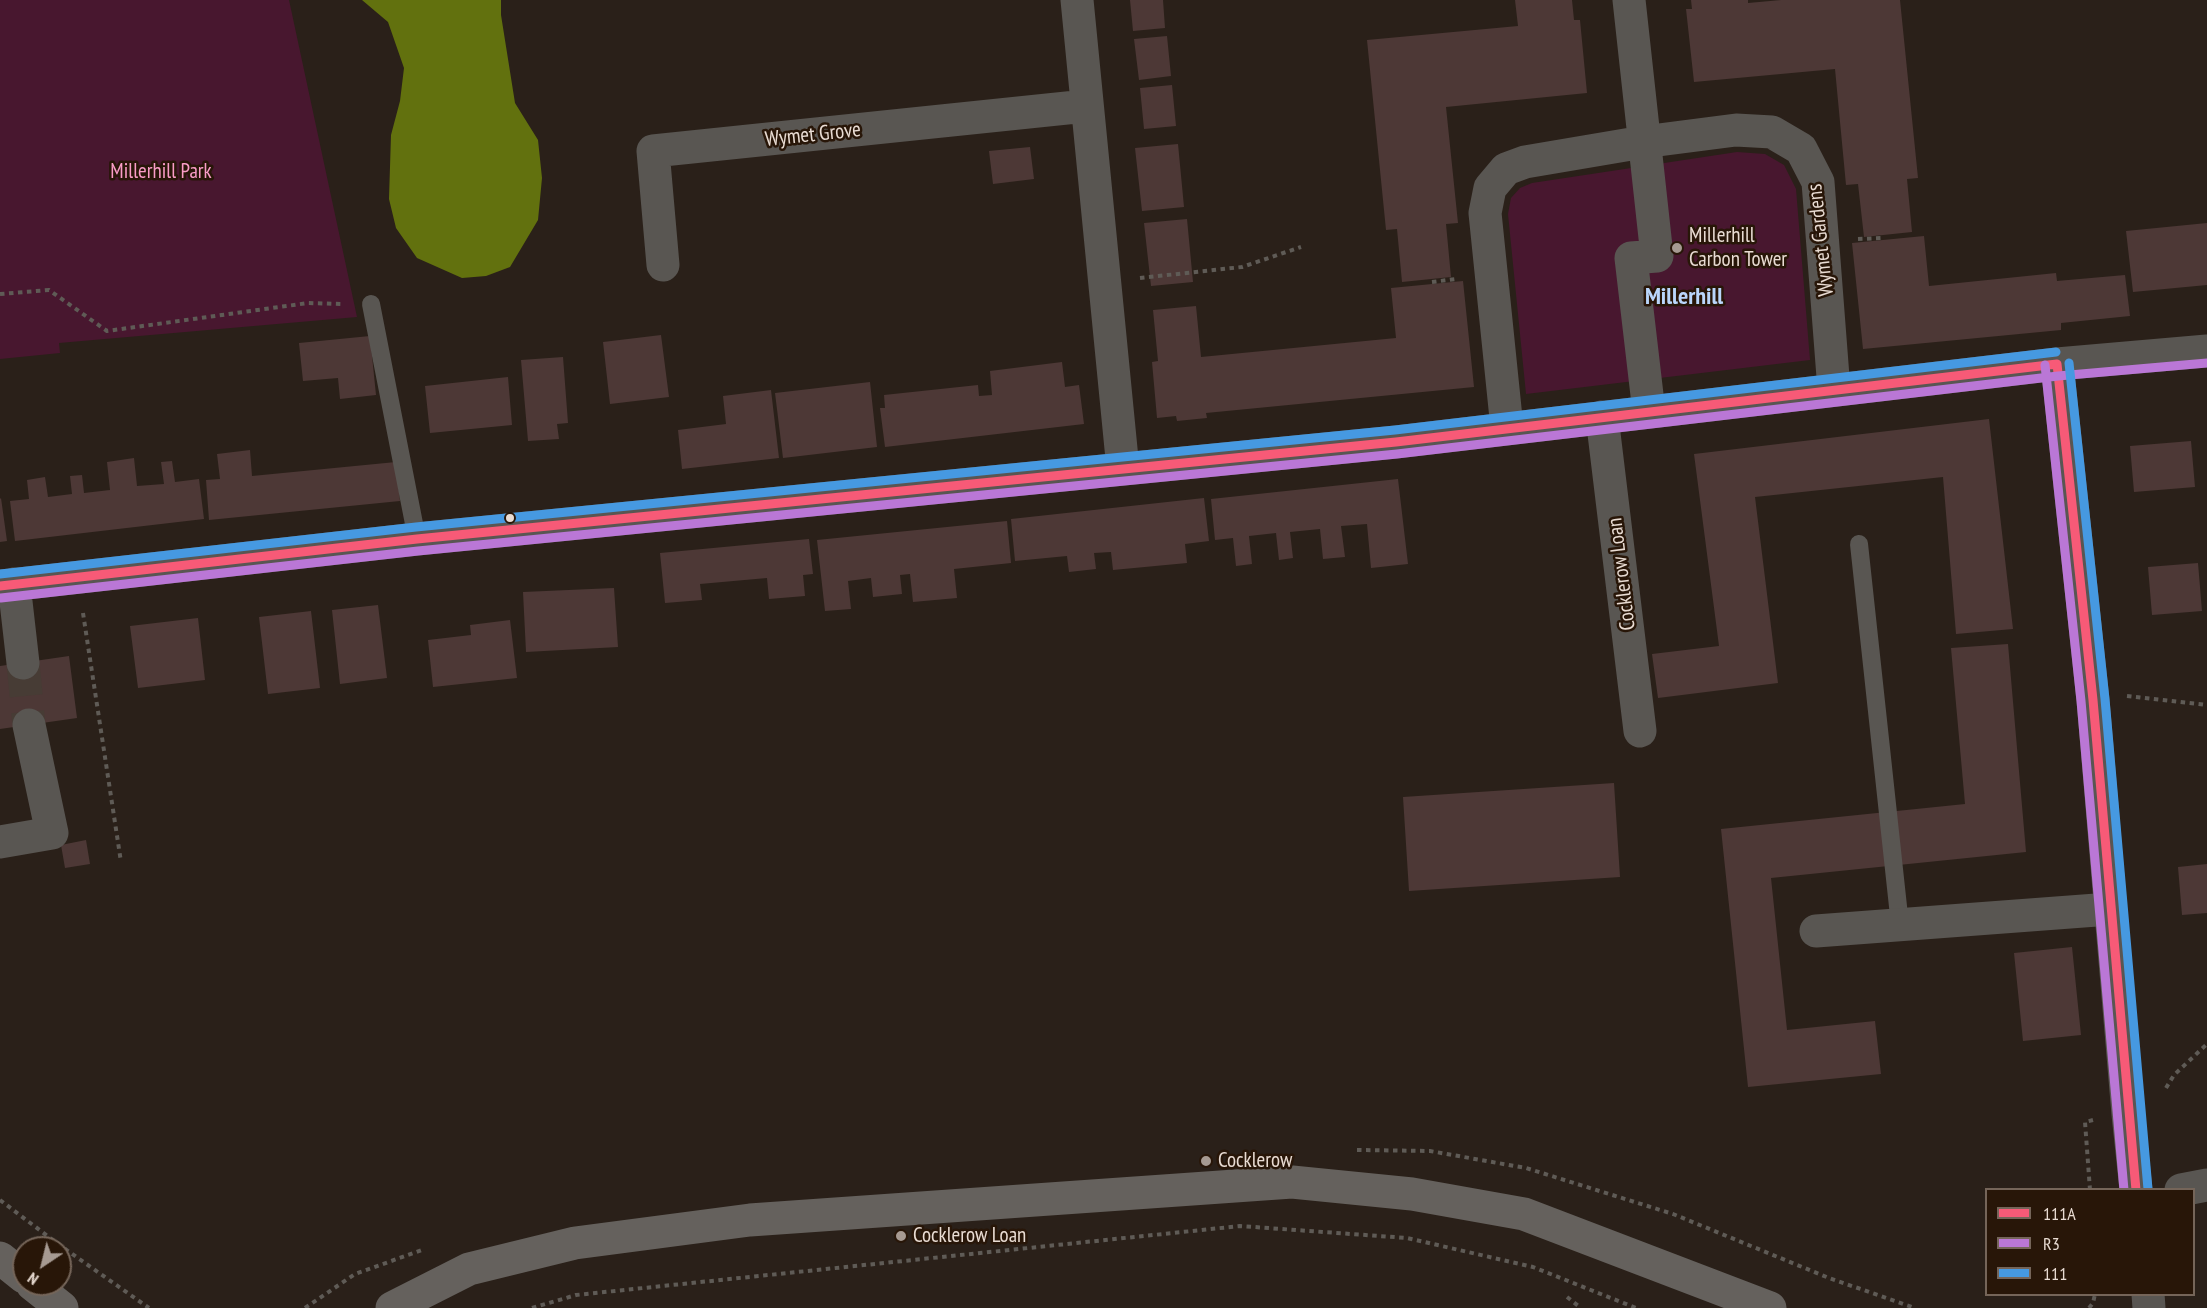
<!DOCTYPE html>
<style>
body{margin:0}
#map{position:relative;width:2207px;height:1308px;overflow:hidden;background:#2a2019;font-family:"PT Sans Narrow",sans-serif}
canvas{display:block}
.legend{position:absolute;left:1985px;top:1188px;width:210px;height:108px;box-sizing:border-box;background:#281608;border:2px solid #756559;margin:0;padding:8px 10px;list-style:none;font-size:18px;color:#e9dcd3}
.legend li{display:flex;align-items:center;gap:12px;height:30px}
.legend b{width:30px;border:2px solid #756559}
.north{position:absolute;left:12px;top:1236px;width:60px;height:60px;box-sizing:border-box;background:#281608;border:2px solid #756559;border-radius:50%;rotate:215deg;font-size:16px;font-weight:700;line-height:24px;text-align:center;color:#e9dcd3}
.north::after{content:'';display:block;margin:auto;width:21px;height:27px;background:#a69a92;clip-path:polygon(50% 0,100% 100%,50% 72%,0 100%)}
</style>
<div id="map">
<canvas width="2207" height="1308"></canvas>
<ul class="legend">
<li><b style="height:8px;background:#f75a77"></b>111A</li>
<li><b style="height:8px;background:#ba77d6"></b>R3</li>
<li><b style="height:8px;background:#4699e1"></b>111</li>
</ul>
<div class="north">N</div>
</div>
<script>
const ctx = document.querySelector('canvas').getContext('2d');
ctx.lineJoin = 'round';
function fillPath(path, color) { ctx.fillStyle = color; ctx.fill(path, 'evenodd'); }
const poly = rows => new Path2D(rows.map(r => 'M' + r).join(''));
function strokePath(path, color, width, dash) { ctx.strokeStyle = color; ctx.lineWidth = width; ctx.lineCap = dash ? 'butt' : 'round'; ctx.setLineDash(dash || []); ctx.stroke(path); }
function label(font, color, halo, rows, align = 'center') {
  ctx.font = font + ' "PT Sans Narrow",sans-serif'; ctx.lineWidth = 5; ctx.setLineDash([]); ctx.textBaseline = 'middle'; ctx.strokeStyle = halo; ctx.fillStyle = color; for (const [text, x, y, turn = 0] of rows) {
    ctx.save(); ctx.translate(x, y); ctx.rotate((+turn || 0) * Math.PI / 180); ctx.textAlign = isNaN(turn) ? turn : align; if (halo) ctx.strokeText(text, 0, 0); ctx.fillText(text, 0, 0); ctx.restore();
  }
}
const green = poly([
 [0,0,289,0,357,317,59,343,60,353,0,359],
 [1737,152,1765,154,1784,165,1796,189,1810,360,1526,394,1508,214,1511,198,1520,188,1532,183]
]);
const water = poly([
 [362,0,501,0,501,15,515,103,538,140,542,178,538,220,510,267,486,276,462,278,417,258,396,228,389,199,391,135,400,101,404,68,388,22]
]);
const building = poly([
 [1130,0,1163,0,1165,28,1133,31],
 [1515,0,1572,0,1574,20,1580,20,1587,93,1446,107,1458,223,1446,224,1451,277,1402,282,1397,229,1386,230,1367,40,1518,26],
 [1691,0,1748,0,1748,3,1781,0,1900,0,1918,178,1907,179,1912,232,1864,237,1858,184,1846,185,1835,69,1694,82,1686,9,1692,9],
 [1167,36,1171,76,1139,80,1134,39],
 [1172,85,1176,126,1144,129,1140,88],
 [1178,144,1184,207,1142,211,1135,148],
 [1030,147,1034,179,993,184,989,151],
 [1187,219,1193,282,1151,286,1144,223],
 [2207,223,2207,285,2133,292,2126,231],
 [1924,236,1929,286,2056,273,2057,281,2125,275,2130,316,2061,323,2061,330,1863,349,1852,243],
 [1463,281,1474,387,1206,413,1207,418,1177,421,1176,416,1157,418,1152,362,1158,361,1153,310,1196,306,1201,357,1396,338,1391,288],
 [661,335,669,397,610,404,603,342],
 [370,336,376,395,340,399,338,378,303,381,299,343],
 [563,357,568,423,557,424,559,439,528,441,521,360],
 [1062,362,1065,387,1079,385,1084,424,885,447,880,408,885,408,884,395,978,385,979,396,992,395,990,371],
 [508,377,512,425,430,433,425,386],
 [870,382,877,447,783,458,775,393],
 [771,390,779,458,682,469,678,430,726,424,723,396],
 [1989,419,2013,629,1956,634,1943,477,1755,497,1778,683,1658,698,1652,654,1719,646,1694,454],
 [2191,441,2195,487,2134,492,2130,446],
 [250,450,252,476,396,462,400,501,209,520,206,480,220,479,217,454],
 [134,458,137,486,164,484,161,462,172,461,175,482,199,479,204,519,15,541,10,501,29,499,27,480,45,477,48,497,72,494,70,476,82,475,84,493,110,490,107,462],
 [1398,479,1408,564,1371,568,1367,524,1341,526,1345,557,1323,559,1320,529,1290,532,1293,558,1279,560,1276,533,1249,536,1252,564,1236,566,1233,538,1215,540,1211,499],
 [1,498,7,541,0,542,0,499],
 [1204,498,1209,541,1185,544,1187,563,1113,570,1111,552,1094,553,1096,569,1069,572,1067,556,1015,561,1011,519],
 [1007,521,1011,563,954,569,957,598,913,602,910,574,900,575,902,594,873,597,871,578,848,581,851,609,825,611,817,540],
 [809,539,813,574,803,575,805,596,769,599,767,578,700,584,702,600,665,603,660,553],
 [2198,563,2202,611,2152,615,2148,567],
 [614,588,618,647,526,652,523,592],
 [378,605,387,678,340,684,332,610],
 [311,611,320,688,268,694,259,617],
 [198,618,205,680,138,688,130,626],
 [510,620,517,678,433,687,428,640,471,635,470,625],
 [2008,644,2026,852,1771,878,1787,1030,1875,1021,1881,1074,1748,1087,1721,829,1965,804,1951,648],
 [69,656,77,718,0,729,0,666],
 [1614,783,1620,877,1409,891,1403,797],
 [86,840,90,864,65,868,61,845],
 [2207,864,2207,913,2182,915,2178,867],
 [2072,947,2081,1035,2023,1041,2014,953]
]);
const streetTunnel = poly([
 [23,663,29,725]
]);
const path = poly([
 [1858,239,1883,238],
 [1140,278,1242,267,1301,247],
 [1432,282,1456,279],
 [0,294,49,290,107,331,308,303,344,304],
 [83,613,121,862],
 [2127,696,2207,705],
 [2166,1088,2174,1075,2207,1044],
 [1357,1150,1430,1151,1526,1168,1673,1214,1829,1278,1915,1308],
 [2090,1190,2085,1122,2093,1120],
 [0,1200,58,1244,149,1308],
 [1567,1297,1581,1308],
 [305,1308,355,1274,422,1250],
 [532,1308,576,1295,1240,1226,1407,1238,1533,1267,1636,1308],
 [2089,1308,2093,1303,2095,1294]
]);
const lane = poly([
 [371,304,417,539],
 [1859,544,1900,925]
]);
const street = poly([
 [1077,0,1123,469],
 [1629,0,1657,256,1631,258,1649,412],
 [663,265,653,151,1086,106],
 [2057,364,2093,700,2128,1114,2136,1190],
 [1602,417,1640,731],
 [1507,428,1485,213,1490,188,1506,169,1525,162,1643,142,1736,130,1772,132,1801,149,1818,182,1834,390],
 [14,584,23,663],
 [0,586,417,539,1396,442,2057,364,2207,351],
 [0,842,52,833,29,725],
 [1816,931,2110,909],
 [2181,1190,2207,1185],
 [2148,1294,2149,1308]
]);
const secondary = poly([
 [0,1258,24,1277],
 [32,1284,62,1308],
 [392,1308,469,1269,575,1243,750,1220,1292,1182,1412,1194,1524,1214,1770,1308]
]);
const bus1 = poly([
 [2057,364,2093,700,2136,1190],
 [0,586,417,539,1396,442,2057,364]
]);
const bus2 = poly([
 [2045,365,2081,701,2124,1190],
 [1,598,418,551,1397,454,2058,376,2207,363]
]);
const bus3 = poly([
 [2069,363,2105,699,2148,1189],
 [0,574,416,527,1395,430,2056,352]
]);
const markers = [
 [1677,248,6,"#a69a92"],
 [510,518,5,"#e9dcd3"],
 [1206,1161,6,"#a69a92"],
 [901,1236,6,"#a69a92"]
];
const streetNames = [
 ["Wymet Grove",813,135,-6],
 ["Wymet Gardens",1821,240,-96],
 ["Cocklerow Loan",1622,574,-97]
];
const parkNames = [
 ["Millerhill Park",161,172]
];
const poiNames = [
 ["Millerhill",1689,236],
 ["Carbon Tower",1689,260],
 ["Cocklerow",1218,1161],
 ["Cocklerow Loan",913,1236]
];
const quarterNames = [
 ["Millerhill",1684,297]
];
fillPath(green, '#48172f');
fillPath(water, '#62710e');
fillPath(building, '#4d3836');
strokePath(streetTunnel, '#473c35', 33, [33, 16]);
strokePath(path, '#5f5b56', 4, [4.5, 4.5]);
strokePath(lane, '#595652', 18);
strokePath(street, '#595652', 33);
strokePath(secondary, '#65615d', 33);
strokePath(bus1, '#f75a77', 9);
strokePath(bus2, '#ba77d6', 9);
strokePath(bus3, '#4699e1', 9);
for (const [x, y, r, color] of markers) { const dot = new Path2D(); dot.arc(x, y, r, 0, 2 * Math.PI); ctx.fillStyle = color; ctx.fill(dot); strokePath(dot, '#281608', 2); }
label('21px', '#e9dcd3', '#281608', streetNames);
label('21px', '#fa9cc7', '#281608', parkNames);
label('21px', '#e9dcd3', '#281608', poiNames, 'left');
label('bold 24px', '#bad6fb', '#281608', quarterNames);
</script>
